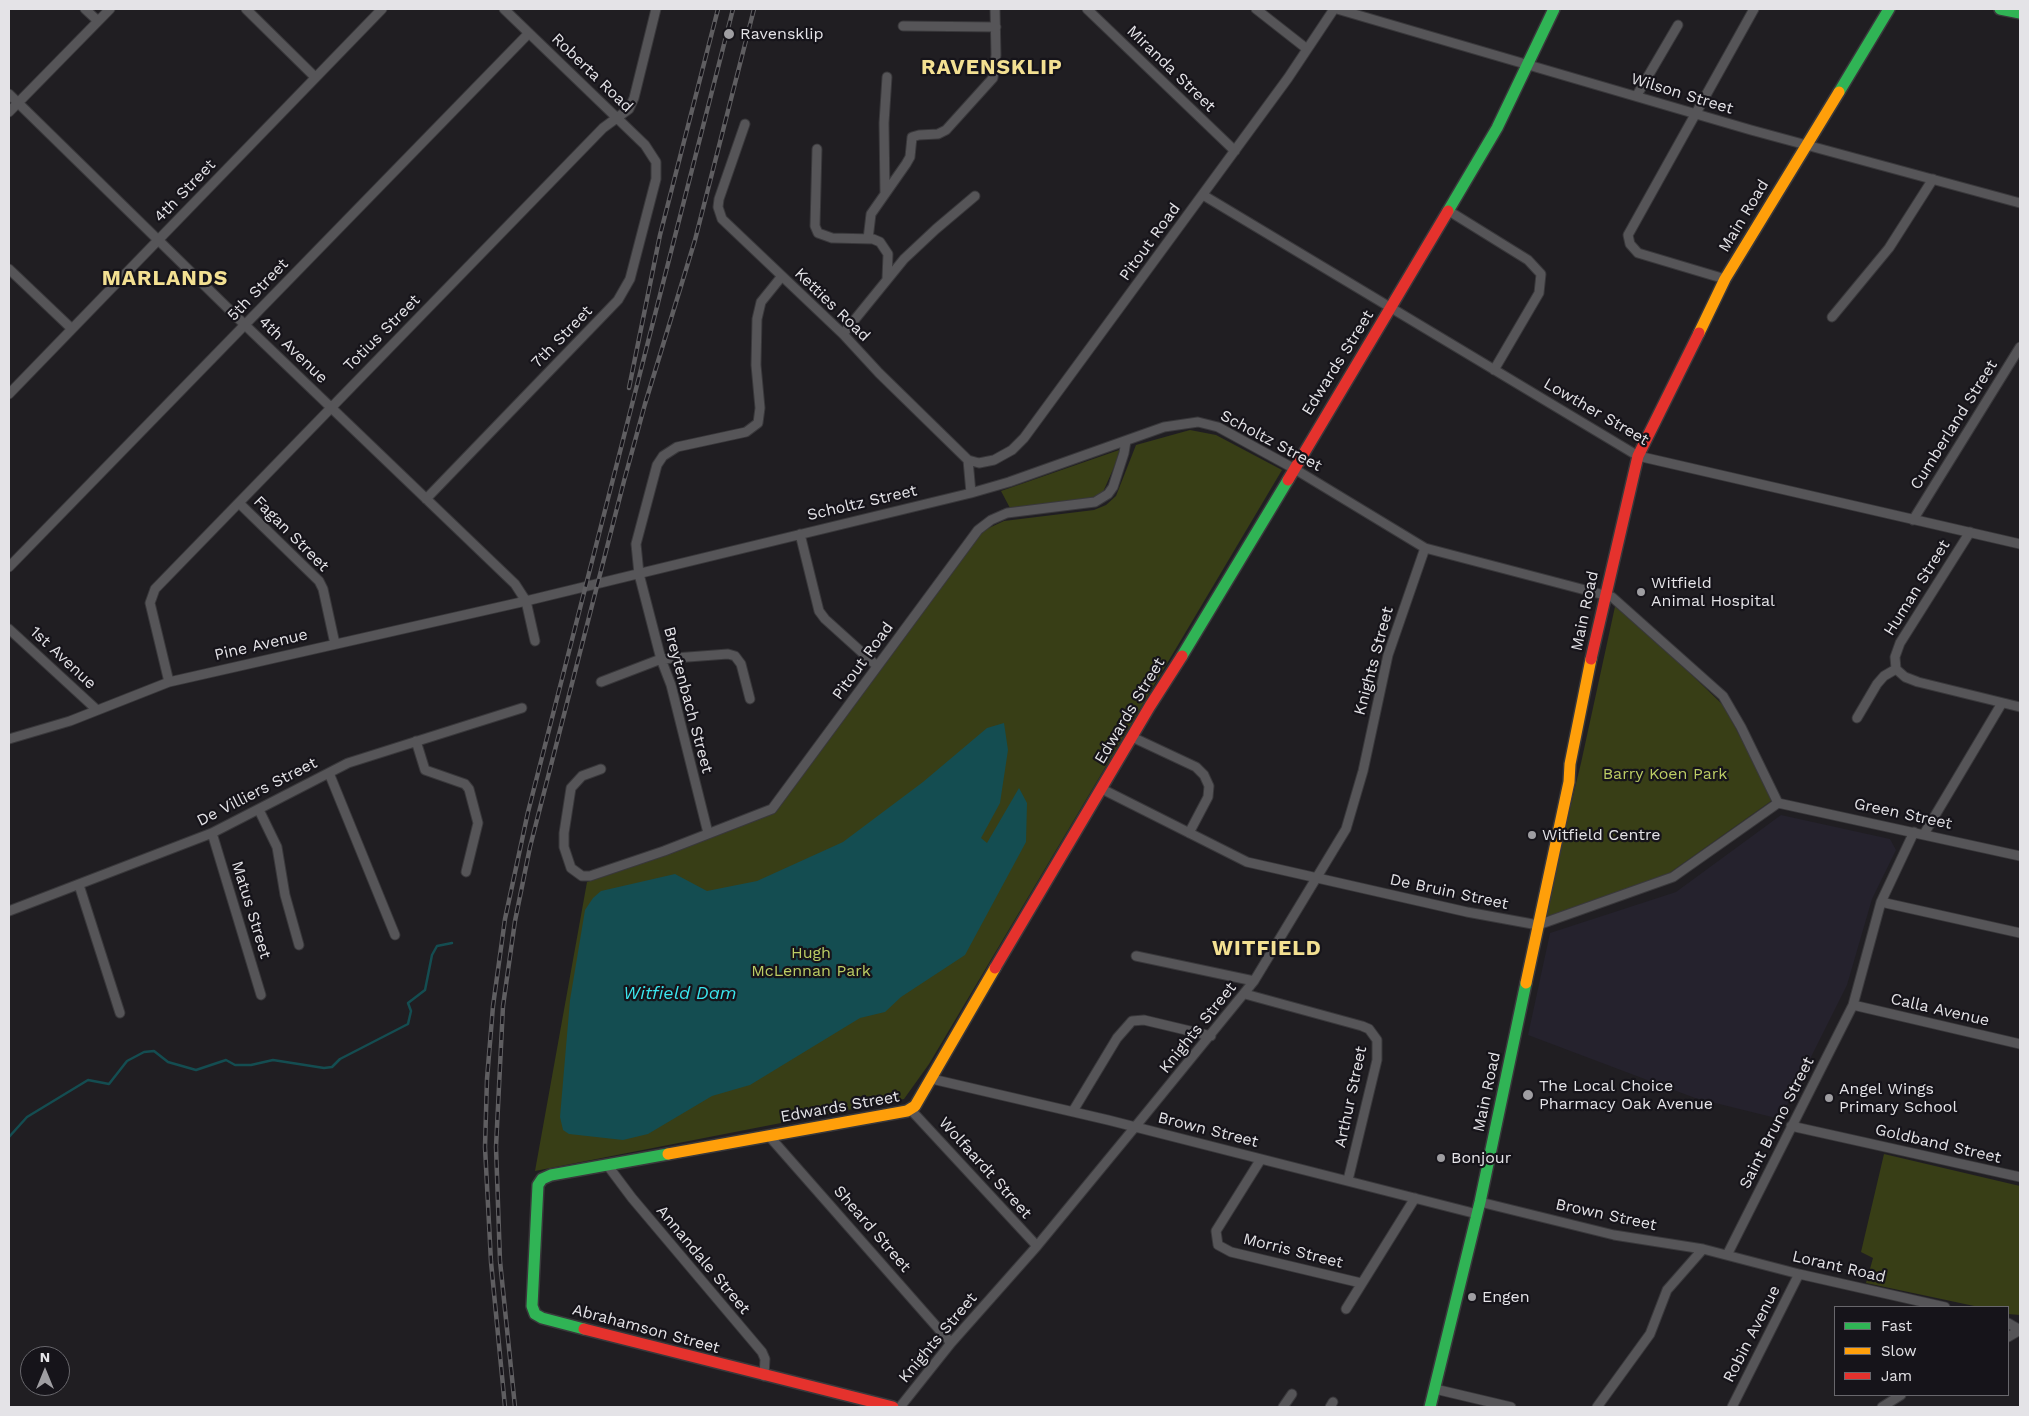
<!DOCTYPE html>
<style>
body{margin:0}
#map{position:relative;width:2029px;height:1416px;overflow:hidden;background:#201e22;font-family:"Work Sans",sans-serif}
canvas{display:block}
.frame{position:absolute;inset:0;border:10px solid #e4e3e7;pointer-events:none}
.legend{position:absolute;left:1834px;top:1306px;width:175px;height:90px;box-sizing:border-box;background:#16141a;border:1px solid #68676c;margin:0;padding:6px 9px;list-style:none;font-size:15px;color:#e4e3e7}
.legend li{display:flex;align-items:center;gap:10px;height:25px}
.legend b{width:25px;border:1px solid #68676c}
.north{position:absolute;left:20px;top:1346px;width:50px;height:50px;box-sizing:border-box;background:#16141a;border:1px solid #68676c;border-radius:50%;rotate:0deg;font-size:14px;font-weight:700;line-height:20px;text-align:center;color:#e4e3e7}
.north::after{content:'';display:block;margin:auto;width:18px;height:22px;background:#9f9ea2;clip-path:polygon(50% 0,100% 100%,50% 72%,0 100%)}
</style>
<div id="map">
<canvas width="2029" height="1416"></canvas>
<div class="frame"></div>
<ul class="legend">
<li><b style="height:6px;background:#30b455"></b>Fast</li>
<li><b style="height:6px;background:#ff9f0a"></b>Slow</li>
<li><b style="height:6px;background:#e5322d"></b>Jam</li>
</ul>
<div class="north">N</div>
</div>
<script>
const ctx = document.querySelector('canvas').getContext('2d');
ctx.lineJoin = 'round';
function fillPath(path, color) { ctx.fillStyle = color; ctx.fill(path, 'evenodd'); }
const poly = rows => new Path2D(rows.map(r => 'M' + r).join(''));
function strokePath(path, color, width, dash) { ctx.strokeStyle = color; ctx.lineWidth = width; ctx.lineCap = dash ? 'butt' : 'round'; ctx.setLineDash(dash || []); ctx.stroke(path); }
function label(font, color, halo, rows, align = 'center') {
  ctx.font = font + ' "Work Sans",sans-serif'; ctx.lineWidth = 4.5; ctx.setLineDash([]); ctx.textBaseline = 'middle'; ctx.strokeStyle = halo; ctx.fillStyle = color; for (const [text, x, y, turn = 0] of rows) {
    ctx.save(); ctx.translate(x, y); ctx.rotate((+turn || 0) * Math.PI / 180); ctx.textAlign = isNaN(turn) ? turn : align; if (halo) ctx.strokeText(text, 0, 0); ctx.fillText(text, 0, 0); ctx.restore();
  }
}
const built = poly([
 [1781,815,1890,839,1896,850,1872,899,1847,985,1780,1119,1695,1098,1528,1035,1550,933,1676,892]
]);
const green = poly([
 [1190,430,1216,435,1282,470,929,1064,904,1099,535,1171,587,882,715,836,776,811,976,534,1004,521,1094,510,1106,505,1116,496,1136,445],
 [1122,449,1103,492,1091,500,1010,508,1001,491],
 [1616,602,1723,705,1774,799,1668,874,1543,919,1581,763],
 [1884,1154,2020,1186,2020,1315,2008,1314,2008,1307,1979,1307,1866,1283,1873,1258,1861,1252]
]);
const water = poly([
 [1004,723,1008,750,1000,803,981,838,987,843,1019,788,1027,803,1026,842,965,955,901,997,885,1012,860,1018,750,1085,712,1096,648,1134,623,1140,569,1134,563,1130,560,1117,570,1000,585,910,593,898,601,891,675,874,707,891,757,881,843,842,923,782,987,728]
]);
const stream = poly([
 [9,1137,27,1117,88,1080,109,1084,127,1061,144,1052,154,1051,168,1062,196,1070,226,1060,235,1065,251,1065,273,1060,324,1068,332,1067,340,1059,408,1024,411,1011,408,1003,425,990,432,955,437,946,452,943]
]);
const street = poly([
 [85,9,98,21],
 [246,9,315,77],
 [1087,9,1235,151],
 [1256,9,1307,49],
 [1337,9,1751,130,2020,203],
 [903,26,996,27],
 [9,94,245,325,515,584,526,601,535,641],
 [1637,95,1678,25],
 [9,112,110,9],
 [745,124,719,199,718,207,722,219,843,334,879,373,968,460,971,493],
 [817,149,815,226,818,233,832,238,873,239,880,242,888,254,887,279],
 [885,194,884,123,887,77],
 [1203,195,1638,456,2020,544],
 [1449,211,1528,260,1541,274,1539,293,1494,370],
 [868,239,871,214,906,164,910,157,912,137,919,135,938,134,946,130,993,78,996,55,995,9],
 [9,269,72,329],
 [1725,279,1638,253,1630,244,1628,235,1754,9],
 [1832,317,1889,248,1933,179],
 [843,334,904,259,936,229,975,196],
 [9,394,382,9],
 [968,460,979,463,994,460,1012,450,1024,438,1288,78,1334,9],
 [426,499,618,300,630,279,656,179,656,162,645,145,504,9],
 [239,503,319,581,323,589,335,644],
 [1913,520,2020,347],
 [1970,532,1900,643,1895,657,1896,669,1905,677,1918,682,2020,707],
 [800,534,819,611,825,619,877,666],
 [9,567,529,33],
 [9,629,97,710],
 [169,682,150,603,155,589,603,128,629,109,634,98,656,9],
 [601,682,661,659,728,654,735,656,741,664,750,699],
 [1857,718,1877,684,1884,676,1896,669],
 [1132,737,1196,767,1204,775,1209,786,1208,797,1189,833],
 [9,739,70,721,169,682,526,601,971,493,1009,482,1164,427,1198,422,1218,427,1293,468,1425,548,1612,597,1723,696,1741,727,1778,803],
 [416,741,425,770,465,784,469,789,478,823,466,872],
 [601,769,582,776,571,788,564,833,564,847,571,868,582,876,590,876,664,851,772,809,978,530,991,520,1007,513,1095,502,1108,494,1113,487,1124,453,1126,441],
 [329,773,395,935],
 [1102,789,1247,862,1467,912,1538,925,1673,877,1778,803],
 [1778,803,2020,856],
 [259,810,277,847,285,895,299,945],
 [212,833,261,995],
 [708,833,671,685,661,659,639,574,636,544,657,465,663,456,677,447,746,432,758,423,760,408,756,365,757,319,761,302,782,276],
 [1924,834,2002,703],
 [79,885,120,1013],
 [1881,902,2020,933],
 [9,911,212,833,348,763,522,708],
 [1136,956,1254,981],
 [1245,994,1362,1026,1369,1029,1377,1040,1377,1060,1348,1180],
 [1853,1005,2020,1044],
 [932,1079,1108,1120,1477,1214],
 [911,1110,1037,1246],
 [1073,1111,1117,1038,1132,1021,1144,1020,1211,1036],
 [1791,1126,2020,1177],
 [769,1136,951,1343],
 [1261,1159,1216,1231,1218,1245,1231,1252,1361,1283],
 [608,1166,632,1198,762,1352,765,1359,764,1376],
 [1480,1202,1614,1235,1703,1249,1799,1274,1945,1307],
 [1727,1255,1853,1005,1881,902,1914,832],
 [1346,1309,1415,1198],
 [2008,1323,2020,1330],
 [2008,1337,2020,1330],
 [1435,1389,1511,1407],
 [900,1407,951,1343,1037,1246,1135,1127,1254,981,1346,829,1363,771,1388,655,1425,548],
 [1283,1407,1292,1394],
 [1330,1407,1333,1402],
 [1597,1407,1650,1334,1667,1290,1703,1249],
 [1732,1407,1799,1274],
 [1882,1407,1901,1395]
]);
const fast = poly([
 [2000,9,2020,13],
 [1839,92,1889,9],
 [1448,211,1497,128,1554,9],
 [1182,656,1288,480],
 [584,1329,542,1318,535,1314,532,1306,538,1185,542,1179,551,1175,668,1154],
 [1430,1407,1480,1202,1526,983]
]);
const slow = poly([
 [1699,333,1725,279,1839,92],
 [1526,983,1569,782,1570,764,1591,659],
 [668,1154,907,1111,915,1106,995,968]
]);
const jam = poly([
 [1288,480,1448,211],
 [1591,659,1638,456,1699,333],
 [995,968,1150,706,1182,656],
 [584,1329,893,1407]
]);
const rail = poly([
 [629,388,660,235,718,9],
 [505,1407,491,1262,485,1147,487,1079,493,1006,505,919,528,812,733,9],
 [515,1407,500,1261,496,1147,503,1006,515,921,530,847,624,481,645,404,695,240,754,9]
]);
const markers = [
 [729,34,6,"#9f9ea2"],
 [1641,592,5,"#9f9ea2"],
 [1532,835,5,"#9f9ea2"],
 [1528,1095,6,"#9f9ea2"],
 [1829,1098,5,"#9f9ea2"],
 [1441,1158,5,"#9f9ea2"],
 [1472,1297,5,"#9f9ea2"]
];
const poiNames = [
 ["Ravensklip",740,34],
 ["Witfield",1651,583],
 ["Animal Hospital",1651,601],
 ["Witfield Centre",1542,835],
 ["The Local Choice",1539,1086],
 ["Pharmacy Oak Avenue",1539,1104],
 ["Angel Wings",1839,1089],
 ["Primary School",1839,1107],
 ["Bonjour",1451,1158],
 ["Engen",1482,1297]
];
const streetNames = [
 ["Miranda Street",1171,69,44],
 ["Roberta Road",592,73,44],
 ["Wilson Street",1682,94,17],
 ["4th Street",185,191,-46],
 ["Main Road",1744,216,-59],
 ["Pitout Road",1150,242,-54],
 ["5th Street",258,290,-46],
 ["Ketties Road",832,305,44],
 ["Totius Street",382,333,-45],
 ["7th Street",562,337,-46],
 ["4th Avenue",293,350,44],
 ["Edwards Street",1338,363,-58],
 ["Lowther Street",1596,412,30],
 ["Cumberland Street",1954,425,-58],
 ["Scholtz Street",1271,441,28],
 ["Scholtz Street",862,503,-13],
 ["Fagan Street",291,534,45],
 ["Human Street",1917,588,-58],
 ["Main Road",1585,611,-78],
 ["Pine Avenue",261,645,-13],
 ["1st Avenue",63,658,43],
 ["Pitout Road",863,661,-54],
 ["Knights Street",1374,661,-75],
 ["Breytenbach Street",688,700,75],
 ["Edwards Street",1130,711,-59],
 ["De Villiers Street",257,792,-27],
 ["Green Street",1903,814,12],
 ["De Bruin Street",1449,892,12],
 ["Matus Street",251,910,73],
 ["Calla Avenue",1940,1010,13],
 ["Knights Street",1198,1028,-51],
 ["Main Road",1487,1092,-78],
 ["Arthur Street",1351,1097,-78],
 ["Edwards Street",840,1107,-10],
 ["Saint Bruno Street",1777,1123,-63],
 ["Brown Street",1208,1130,14],
 ["Goldband Street",1938,1144,13],
 ["Wolfaardt Street",985,1168,48],
 ["Brown Street",1606,1215,12],
 ["Sheard Street",872,1229,49],
 ["Morris Street",1293,1251,14],
 ["Annandale Street",703,1260,50],
 ["Lorant Road",1839,1267,13],
 ["Abrahamson Street",646,1329,15],
 ["Robin Avenue",1752,1334,-63],
 ["Knights Street",938,1338,-50]
];
const parkNames = [
 ["Barry Koen Park",1665,774],
 ["Hugh",811,953],
 ["McLennan Park",811,971]
];
const waterNames = [
 ["Witfield Dam",680,994]
];
const districtNames = [
 ["RAVENSKLIP",992,68],
 ["MARLANDS",165,279],
 ["WITFIELD",1267,949]
];
fillPath(built, '#25222d');
fillPath(green, '#383e16');
fillPath(water, '#144d51');
strokePath(stream, '#144d51', 2.5);
strokePath(street, '#39383b', 11);
strokePath(fast, '#39383b', 14);
strokePath(slow, '#39383b', 14);
strokePath(jam, '#39383b', 14);
strokePath(street, '#565558', 9);
strokePath(fast, '#30b455', 11);
strokePath(slow, '#ff9f0a', 11);
strokePath(jam, '#e5322d', 11);
strokePath(rail, '#5f5e61', 4.5);
strokePath(rail, '#16141a', 2.5, [8]);
for (const [x, y, r, color] of markers) { const dot = new Path2D(); dot.arc(x, y, r, 0, 2 * Math.PI); ctx.fillStyle = color; ctx.fill(dot); strokePath(dot, '#16141a', 2); }
label('16px', '#e4e3e7', '#16141a', poiNames, 'left');
label('16px', '#e4e3e7', '#16141a', streetNames);
label('16px', '#bccd64', '#16141a', parkNames);
label('italic 18px', '#3be5ee', '#16141a', waterNames);
ctx.letterSpacing = '1px';
label('bold 21px', '#f3e092', '#16141a', districtNames);
ctx.letterSpacing = '0px';
</script>
